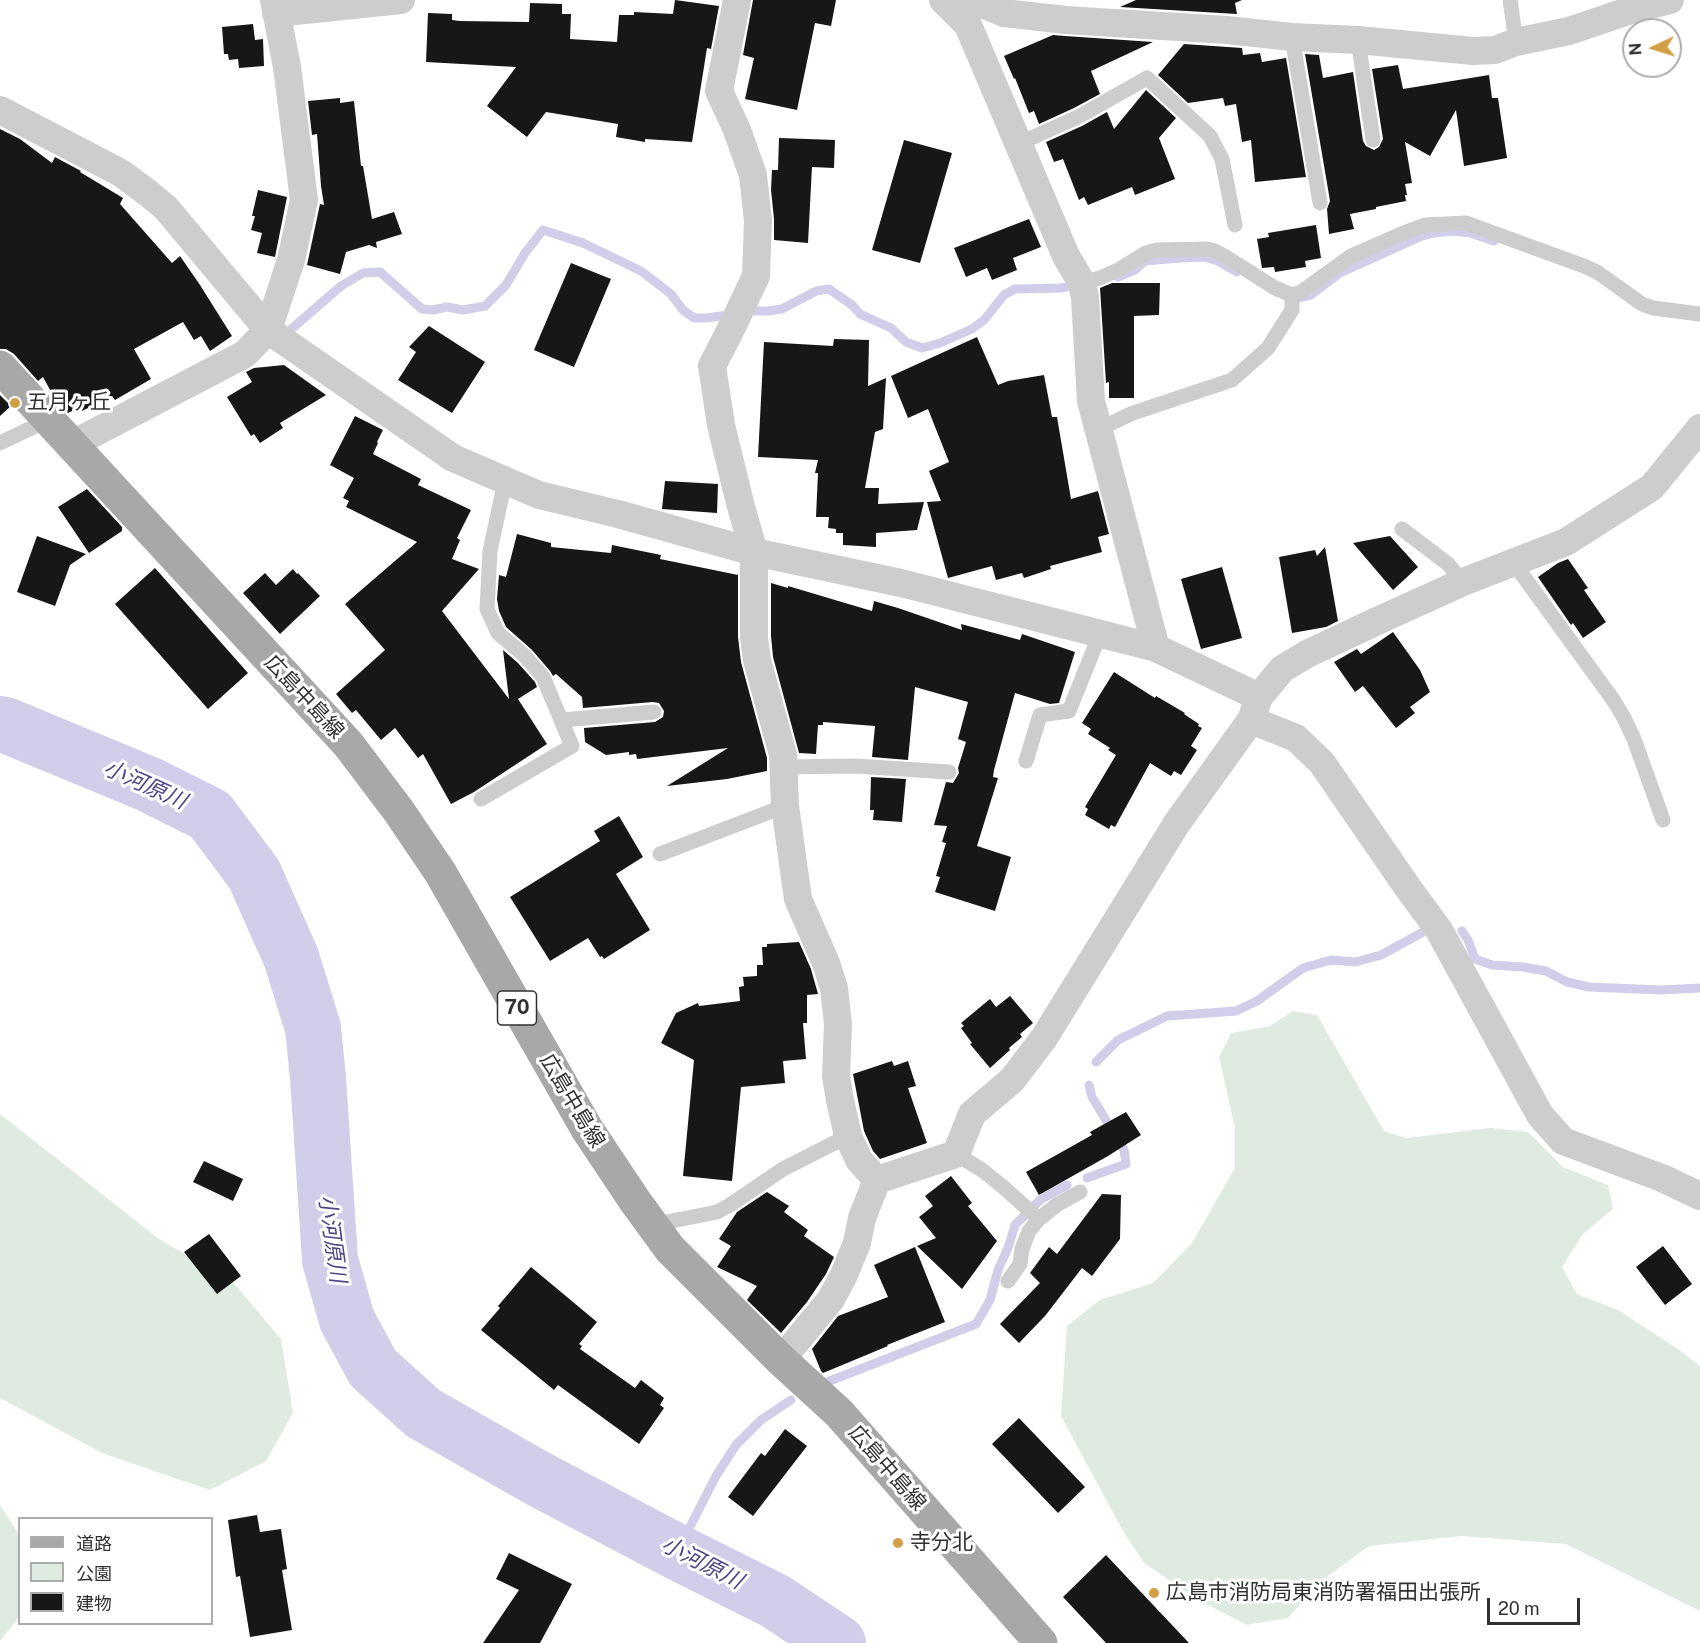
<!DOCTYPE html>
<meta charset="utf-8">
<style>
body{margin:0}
#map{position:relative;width:1700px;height:1643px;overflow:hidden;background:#fff;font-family:"Public Sans","Noto Sans JP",sans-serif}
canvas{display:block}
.legend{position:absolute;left:18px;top:1517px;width:195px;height:108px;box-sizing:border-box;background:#fff;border:2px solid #acacac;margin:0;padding:8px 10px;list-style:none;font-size:18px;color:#303030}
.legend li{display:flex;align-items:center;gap:12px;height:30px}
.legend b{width:30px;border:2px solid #acacac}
.north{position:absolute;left:1622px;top:18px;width:60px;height:60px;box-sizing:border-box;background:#fff;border:2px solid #acacac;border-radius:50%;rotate:266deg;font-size:16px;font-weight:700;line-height:24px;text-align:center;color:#303030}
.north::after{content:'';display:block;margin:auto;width:21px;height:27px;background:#d29e46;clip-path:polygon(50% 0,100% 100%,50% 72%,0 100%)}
.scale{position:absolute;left:1487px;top:1598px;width:93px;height:27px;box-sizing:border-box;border:3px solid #303030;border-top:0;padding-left:8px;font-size:18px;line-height:21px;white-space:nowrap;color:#303030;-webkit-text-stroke:4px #fff;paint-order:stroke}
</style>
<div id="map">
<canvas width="1700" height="1643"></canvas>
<ul class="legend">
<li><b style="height:8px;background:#a8a8a8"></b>道路</li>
<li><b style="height:16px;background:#dfebe1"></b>公園</li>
<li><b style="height:16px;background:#171717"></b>建物</li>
</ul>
<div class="north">N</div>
<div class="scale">20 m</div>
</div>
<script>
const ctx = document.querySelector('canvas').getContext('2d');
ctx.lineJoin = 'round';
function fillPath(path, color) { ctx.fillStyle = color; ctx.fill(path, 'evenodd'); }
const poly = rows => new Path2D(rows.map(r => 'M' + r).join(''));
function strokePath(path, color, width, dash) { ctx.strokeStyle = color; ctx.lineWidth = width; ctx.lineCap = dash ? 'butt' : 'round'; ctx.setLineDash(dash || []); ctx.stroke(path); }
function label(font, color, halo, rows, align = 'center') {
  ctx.font = font + ' "Public Sans","Noto Sans JP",sans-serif'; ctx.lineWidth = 6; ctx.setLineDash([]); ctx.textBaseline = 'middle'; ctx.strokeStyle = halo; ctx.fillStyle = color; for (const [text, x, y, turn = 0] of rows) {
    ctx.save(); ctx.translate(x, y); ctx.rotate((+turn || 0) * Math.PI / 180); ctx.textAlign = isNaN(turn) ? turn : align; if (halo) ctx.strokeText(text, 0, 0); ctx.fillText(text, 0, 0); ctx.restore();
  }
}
const green = poly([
 [1293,1011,1317,1015,1384,1131,1406,1138,1491,1128,1528,1132,1563,1167,1608,1185,1613,1209,1583,1234,1562,1267,1577,1294,1618,1310,1678,1349,1700,1366,1700,1611,1566,1544,1461,1536,1369,1546,1318,1583,1288,1618,1247,1625,1195,1598,1144,1563,1123,1531,1061,1416,1067,1326,1100,1300,1153,1283,1192,1243,1235,1168,1235,1128,1219,1057,1231,1033,1270,1026],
 [0,1114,159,1239,232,1281,281,1339,293,1413,266,1461,210,1490,102,1453,0,1398],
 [0,1505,20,1536,19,1617,0,1641]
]);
const stream = poly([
 [1118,277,1135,270,1145,261,1180,258,1204,257,1218,261,1237,272],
 [1297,298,1311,295,1340,273,1422,236,1434,233,1453,231,1470,233,1494,241],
 [288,332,341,286,363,273,380,272,422,309,433,310,447,307,463,310,485,306,506,285,525,253,543,230,583,243,641,271,671,294,683,310,694,318,707,318,753,311,768,311,782,309,816,291,829,289,852,305,860,314,891,328,906,342,922,348,940,343,972,329,984,320,1004,295,1015,289,1060,288,1078,285],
 [1462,931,1468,940,1475,959,1492,965,1523,967,1546,971,1567,982,1589,987,1661,990,1700,988],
 [1096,1062,1118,1040,1167,1016,1236,1011,1257,1001,1303,968,1331,960,1355,962,1381,955,1425,931],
 [1087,1178,1126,1164,1124,1150,1092,1097,1089,1085],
 [827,1382,976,1324,990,1300,998,1270,1008,1248,1015,1225,1040,1200,1067,1185],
 [677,1552,716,1476,736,1445,761,1420,791,1400]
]);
const river = poly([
 [0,724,8,726,148,784,210,815,254,874,291,957,313,1028,318,1078,330,1260,347,1320,373,1368,423,1413,537,1478,677,1552,775,1601,838,1643]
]);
const building = poly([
 [675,0,719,6,711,49,707,48,692,142,645,139,645,142,616,137,618,124,546,112,527,137,487,106,516,67,426,62,428,13,452,14,452,20,460,21,529,22,530,3,562,4,562,14,571,14,570,39,617,42,619,15,634,15,634,12,673,14],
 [753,0,836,0,831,26,815,23,797,110,745,99,754,58,743,55],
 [1136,0,1242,0,1235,3,1237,14,1120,7],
 [253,24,255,40,263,39,264,66,239,68,238,59,229,60,228,54,224,54,222,27],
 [1053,35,1065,36,1153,42,1091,71,1100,94,1074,108,1039,124,1034,111,1029,113,1015,78,1014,79,1004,56],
 [1184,44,1242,48,1243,55,1260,53,1262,62,1286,58,1306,177,1255,182,1251,140,1242,142,1236,104,1225,106,1223,98,1188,103,1158,75],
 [1305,54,1319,55,1323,78,1353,72,1363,141,1366,146,1374,150,1379,147,1383,139,1372,69,1398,65,1403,89,1489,75,1492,98,1498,98,1507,158,1464,166,1456,110,1430,156,1405,142,1412,183,1405,184,1407,195,1405,195,1406,201,1376,207,1376,209,1350,214,1354,229,1329,234,1327,209,1330,201],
 [1146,90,1176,118,1159,138,1175,179,1135,195,1132,187,1088,205,1084,197,1079,200,1063,159,1054,162,1046,142,1082,126,1107,112,1114,129],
 [340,98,340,103,354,101,361,166,363,166,372,219,394,212,402,234,376,242,377,248,369,245,346,252,340,274,307,265,320,204,324,205,321,186,317,134,312,135,308,101],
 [0,129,20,139,52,163,55,157,81,171,80,172,123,198,120,204,172,263,180,256,200,285,232,336,210,351,201,336,194,340,183,322,134,349,151,379,115,400,112,396,82,411,80,407,68,413,54,397,43,377,38,381,14,354,6,349,0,349],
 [779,138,835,140,834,168,812,167,808,243,774,240,774,219,771,190,772,170,778,170],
 [904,140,952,153,920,263,872,250],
 [258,190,287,197,275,257,257,253,262,233,251,230,255,216,252,216],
 [1029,219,1041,247,1013,258,1017,270,992,280,987,268,966,277,954,248],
 [1316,225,1321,258,1305,261,1306,267,1275,272,1274,267,1262,268,1257,239,1269,237,1268,233],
 [571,263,611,279,574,367,534,350],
 [1112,283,1160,283,1159,315,1134,316,1134,398,1109,398,1109,382,1106,383,1100,288],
 [429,326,485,362,452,413,398,380,416,352,409,347],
 [977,337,998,385,1008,381,1044,375,1052,417,1057,417,1071,499,1098,491,1109,534,1098,537,1102,552,1050,566,1051,569,1024,578,1022,573,996,580,992,566,948,578,927,502,941,501,929,471,949,462,928,409,908,418,891,376],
 [834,339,869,340,868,386,886,378,883,429,875,432,865,488,879,488,878,504,924,502,917,530,876,533,876,547,843,545,843,533,836,533,836,529,828,528,829,517,816,517,818,473,815,473,818,460,758,457,764,342,833,346],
 [284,365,326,395,280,423,283,428,260,443,254,434,251,436,227,397,252,382,246,372,254,368],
 [0,395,11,406,0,416],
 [355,416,383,430,377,442,378,443,373,454,421,479,418,485,471,510,457,538,460,540,452,559,479,569,442,611,509,699,503,650,518,663,535,682,537,687,518,699,547,744,474,792,451,804,423,754,418,758,395,728,381,740,356,710,352,713,336,694,385,650,345,604,417,542,346,507,349,501,343,498,354,478,330,465],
 [665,481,718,484,717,513,662,509],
 [87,489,122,527,122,531,89,553,58,507],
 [517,534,551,543,551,547,611,553,612,545,661,555,660,559,738,575,738,637,741,662,767,758,767,771,727,779,667,786,728,748,637,759,636,754,629,755,629,752,606,755,585,742,584,728,655,722,663,717,664,711,659,703,653,702,583,708,582,697,556,674,553,676,550,671,532,650,506,627,499,611,497,599,499,575,506,577],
 [37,536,86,554,70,565,55,606,17,592],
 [1390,536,1418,567,1393,590,1353,543],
 [1325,547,1338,621,1326,627,1292,633,1279,557,1315,550,1317,556],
 [1568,559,1588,588,1584,590,1606,622,1583,638,1573,623,1571,625,1538,577,1558,563],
 [1222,567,1242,638,1201,649,1181,579],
 [155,568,248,673,208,709,115,604],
 [293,569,297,574,298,573,320,596,280,634,243,593,265,573,276,585],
 [771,583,788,588,788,586,872,611,874,601,898,608,962,630,961,624,1020,640,1022,634,1075,652,1059,703,1050,704,1015,693,994,770,993,777,998,778,977,846,1011,857,995,911,935,892,940,877,936,876,946,843,942,842,947,826,934,825,946,782,953,783,959,773,958,768,966,742,958,739,968,702,915,687,908,760,872,757,875,726,823,722,823,725,818,725,816,754,799,753,773,657,771,636],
 [1393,632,1420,670,1430,692,1410,707,1415,713,1396,728,1363,686,1355,692,1334,662,1357,649,1361,654],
 [1114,672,1155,698,1156,696,1185,713,1184,714,1199,724,1198,726,1202,728,1191,746,1197,750,1181,775,1174,771,1171,776,1150,763,1115,827,1111,825,1109,829,1085,815,1088,809,1085,807,1116,755,1108,750,1110,748,1088,734,1091,729,1082,723],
 [871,777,906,779,902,822,873,820,874,810,870,810],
 [619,816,643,857,616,874,650,930,604,959,602,956,600,957,588,938,550,961,510,897,600,841,594,831],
 [799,942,811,969,818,994,807,995,807,1023,803,1023,806,1059,783,1061,785,1083,741,1087,732,1181,683,1176,694,1060,661,1043,676,1013,698,1003,699,1006,740,1001,739,987,744,986,743,977,757,976,757,965,763,965,762,947,767,947,767,944],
 [1010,996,1033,1023,1020,1034,1022,1037,1009,1048,1010,1050,990,1068,970,1044,972,1043,961,1028,964,1026,961,1023,990,999,996,1007],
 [892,1061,894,1066,908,1061,916,1086,908,1088,927,1143,880,1159,873,1151,864,1131,853,1074],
 [1126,1112,1141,1135,1108,1156,1039,1195,1026,1172,1092,1135,1090,1132],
 [204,1161,243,1179,233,1201,193,1182],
 [951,1176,972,1203,968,1206,997,1241,962,1289,917,1246,936,1238,919,1217,933,1206,925,1196],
 [767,1192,789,1206,784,1212,808,1230,804,1236,834,1257,826,1274,807,1302,781,1333,747,1300,757,1286,717,1267,731,1246,719,1239,737,1212],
 [1102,1194,1121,1195,1120,1239,1092,1276,1082,1268,1045,1316,1019,1343,1000,1324,1040,1283,1030,1273,1049,1247,1057,1254],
 [209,1234,241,1276,217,1294,184,1252],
 [1663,1246,1692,1284,1665,1305,1636,1267],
 [915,1247,945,1322,887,1345,888,1346,823,1373,821,1371,812,1349,838,1316,888,1297,874,1265],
 [531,1267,597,1322,579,1344,582,1346,580,1349,635,1388,641,1380,664,1398,660,1405,664,1408,639,1444,558,1385,554,1390,481,1330,500,1308,498,1306],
 [1019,1418,1085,1487,1058,1513,992,1444],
 [785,1429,807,1446,753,1516,728,1497,761,1453,765,1456],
 [257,1515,260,1532,281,1529,287,1569,282,1570,292,1630,250,1637,240,1576,236,1577,228,1520],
 [509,1553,572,1584,540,1643,483,1643,519,1590,496,1579],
 [1106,1555,1189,1643,1106,1643,1063,1597]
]);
const lane = poly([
 [1510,0,1516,42],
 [1292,37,1320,203],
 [1358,40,1373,140],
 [1018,144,1078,117,1147,78,1210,136,1222,159,1235,225],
 [1082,283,1100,278,1120,269,1146,253,1157,250,1207,249,1215,251,1226,257,1275,288,1292,295,1301,292,1351,256,1401,234,1425,225,1466,223,1584,266,1597,272,1642,304,1653,308,1700,314],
 [1099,429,1133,413,1232,380,1268,348,1292,310,1292,295],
 [0,443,48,420],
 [1402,529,1448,564,1463,582],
 [1513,562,1614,701,1624,718,1634,739,1663,820],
 [562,720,654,712],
 [1026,761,1040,715,1069,711,1100,634],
 [783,767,855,766,949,772],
 [481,799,572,746,543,677,525,656,498,633,487,609,490,551,505,481],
 [660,854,785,806],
 [956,1154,982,1170,1002,1186,1039,1219],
 [652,1225,717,1212,730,1205,783,1169,848,1136],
 [1008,1281,1020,1264,1022,1249,1029,1231,1039,1219,1058,1204,1080,1192]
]);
const street = poly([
 [737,0,719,91,737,130,753,175,758,221,756,276,731,329,712,366,721,425,740,503,754,552,754,637,757,660,783,755,785,806,798,899,826,963,834,988,838,1024,836,1076,840,1100,848,1136,859,1160,877,1180],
 [943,0,968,25,1066,256,1082,283,1085,298,1091,401,1156,648],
 [973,0,1004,13,1066,20,1227,30,1292,37,1358,40,1473,51,1495,50,1516,42,1569,31,1631,10,1670,0],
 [276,13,401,0],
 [0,110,121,173,148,193,166,208,268,330,453,458,539,495,618,514,754,552,901,583,1156,648,1259,697],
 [71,445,245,354,268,330,291,260,304,200,287,67,274,0],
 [1251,720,1296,738,1322,763,1408,888,1439,930,1540,1115,1563,1141,1662,1178,1700,1196],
 [877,1180,956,1154,972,1114,1012,1080,1044,1038,1177,823,1251,720,1259,697,1282,669,1307,654,1375,622,1463,582,1566,542,1652,487,1700,428],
 [781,1360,831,1299,843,1277,857,1243,862,1218,877,1180]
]);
const primary = poly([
 [0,367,348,744,398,810,440,872,587,1129,635,1201,670,1249,781,1360,839,1413,1041,1643]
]);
const markers = [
 [15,403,6,"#d29e46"],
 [898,1543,6,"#d29e46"],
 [1154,1593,6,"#d29e46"]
];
const shields = [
 [517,1008,39]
];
const shieldNames = [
 ["70",517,1008]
];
const poiNames = [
 ["五月ヶ丘",27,403],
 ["寺分北",910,1543],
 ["広島市消防局東消防署福田出張所",1166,1593]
];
const streetNames = [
 ["広島中島線",304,697,47],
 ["広島中島線",572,1101,59],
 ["広島中島線",887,1468,49]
];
const waterNames = [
 ["小河原川",145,785,24],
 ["小河原川",332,1239,82],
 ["小河原川",702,1563,27]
];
fillPath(green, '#dfebe1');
strokePath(stream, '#d0cee9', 9);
strokePath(river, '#d0cee9', 56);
fillPath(building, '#171717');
strokePath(lane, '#cdcdcd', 15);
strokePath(street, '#cdcdcd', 28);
strokePath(primary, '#a8a8a8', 33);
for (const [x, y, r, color] of markers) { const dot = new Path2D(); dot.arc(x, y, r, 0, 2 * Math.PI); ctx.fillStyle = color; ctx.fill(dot); strokePath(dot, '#fff', 2); }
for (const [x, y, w] of shields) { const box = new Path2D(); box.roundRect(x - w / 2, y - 17, w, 34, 4.5); ctx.fillStyle = '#fff'; ctx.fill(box); strokePath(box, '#303030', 1.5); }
label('bold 20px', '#303030', null, shieldNames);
label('21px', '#303030', '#fff', poiNames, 'left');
label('21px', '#303030', '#fff', streetNames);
label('italic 22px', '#4c4689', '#fff', waterNames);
</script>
